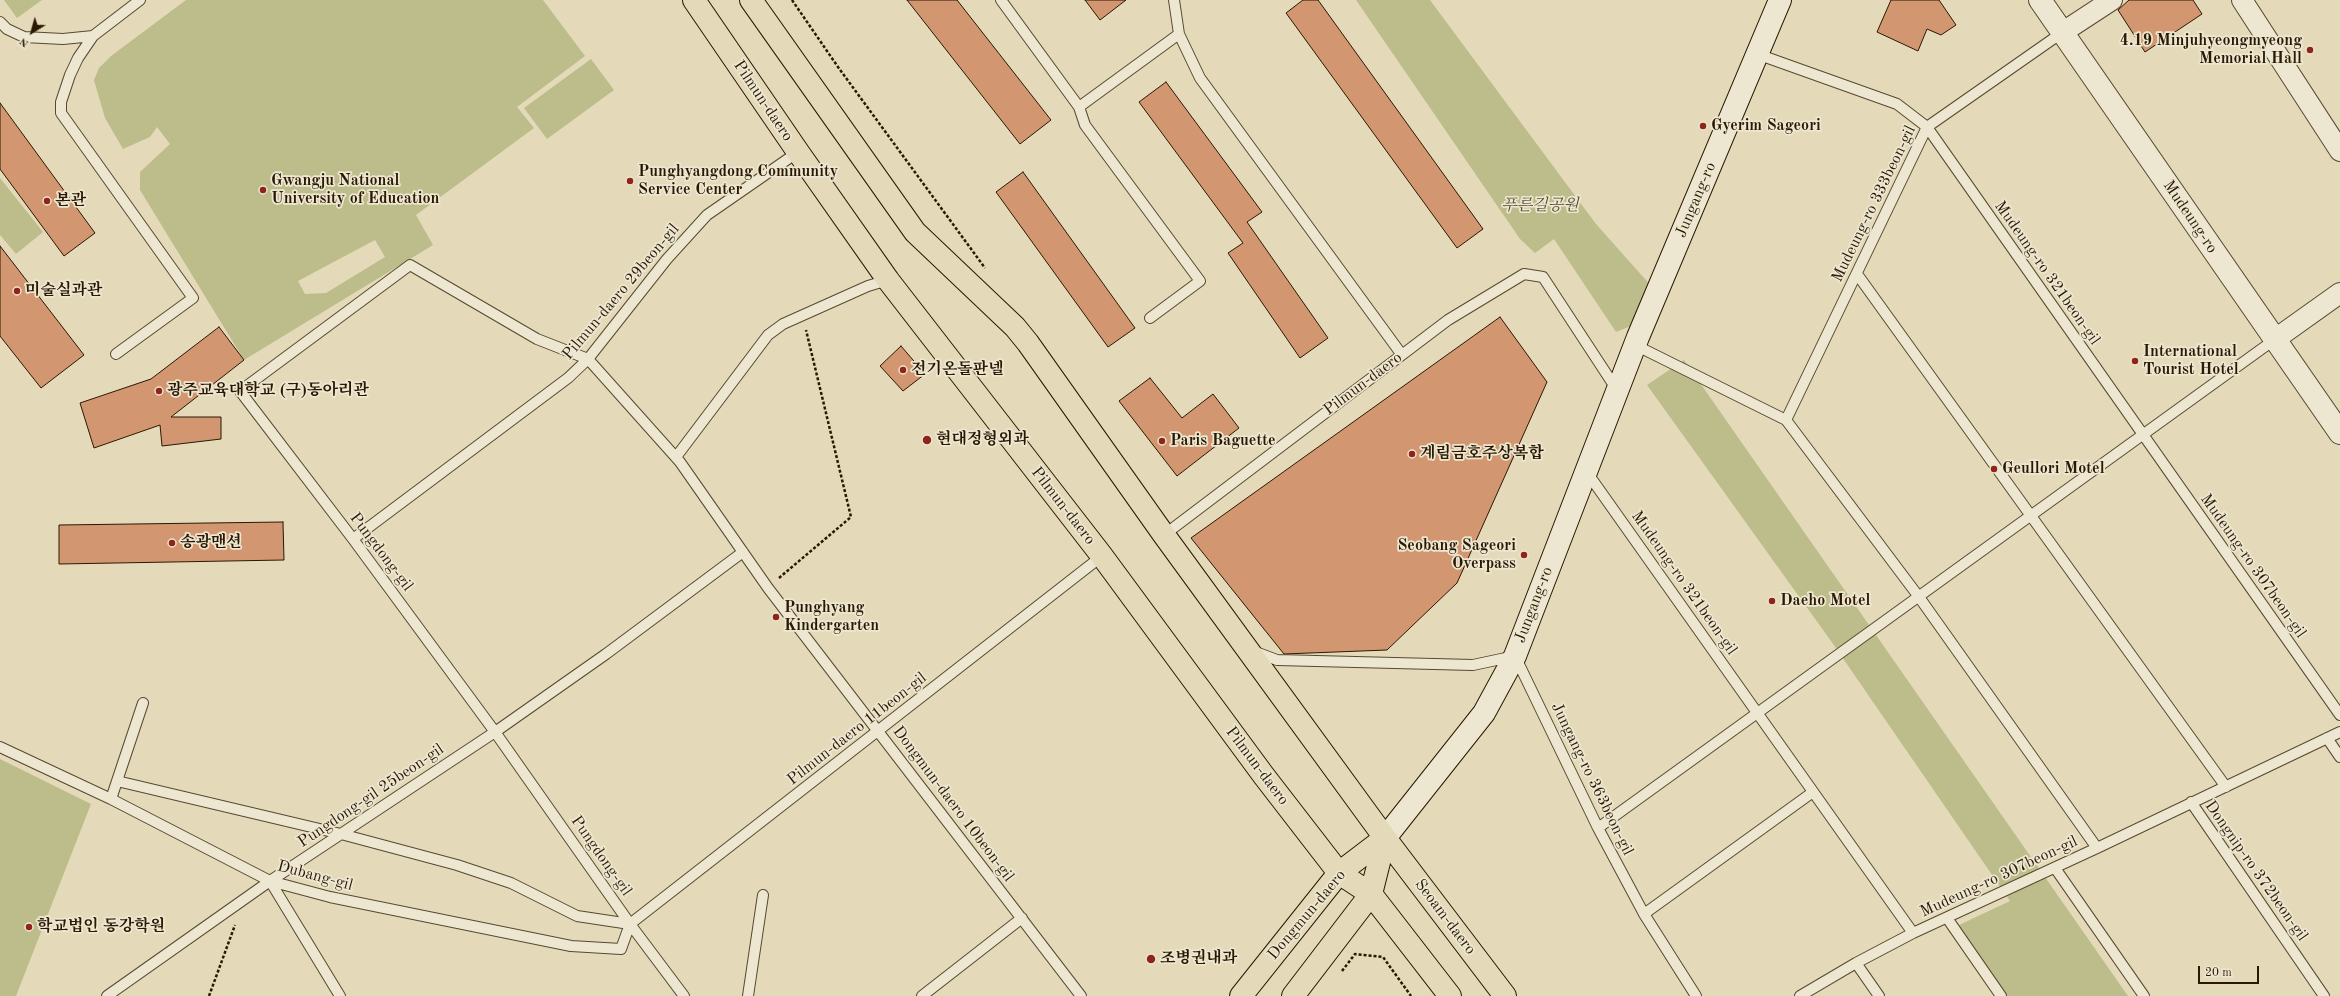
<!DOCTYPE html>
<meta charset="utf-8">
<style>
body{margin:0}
#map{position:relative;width:2340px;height:996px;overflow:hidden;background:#e4daba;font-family:"Old Standard TT",serif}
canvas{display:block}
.north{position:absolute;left:12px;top:12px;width:40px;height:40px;-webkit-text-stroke:3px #ede7d2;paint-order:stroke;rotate:217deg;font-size:11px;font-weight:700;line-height:16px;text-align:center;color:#2a1801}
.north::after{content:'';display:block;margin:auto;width:14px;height:18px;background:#2a1801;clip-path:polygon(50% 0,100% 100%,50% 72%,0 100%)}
.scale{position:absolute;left:2198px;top:966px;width:61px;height:18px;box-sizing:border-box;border:2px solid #2a1801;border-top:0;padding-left:5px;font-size:12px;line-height:14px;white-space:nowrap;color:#2a1801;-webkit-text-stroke:3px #ede7d2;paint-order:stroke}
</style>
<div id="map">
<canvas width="2340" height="996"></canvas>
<div class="north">N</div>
<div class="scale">20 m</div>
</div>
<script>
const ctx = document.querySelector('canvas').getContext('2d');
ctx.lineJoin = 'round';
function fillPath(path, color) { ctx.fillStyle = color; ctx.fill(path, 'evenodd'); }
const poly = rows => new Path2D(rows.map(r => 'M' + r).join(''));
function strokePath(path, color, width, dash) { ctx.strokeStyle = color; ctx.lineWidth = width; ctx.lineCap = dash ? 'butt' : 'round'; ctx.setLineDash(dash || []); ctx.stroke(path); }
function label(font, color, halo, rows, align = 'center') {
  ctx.font = font + ' "Old Standard TT","Noto Serif KR",serif'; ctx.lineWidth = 3.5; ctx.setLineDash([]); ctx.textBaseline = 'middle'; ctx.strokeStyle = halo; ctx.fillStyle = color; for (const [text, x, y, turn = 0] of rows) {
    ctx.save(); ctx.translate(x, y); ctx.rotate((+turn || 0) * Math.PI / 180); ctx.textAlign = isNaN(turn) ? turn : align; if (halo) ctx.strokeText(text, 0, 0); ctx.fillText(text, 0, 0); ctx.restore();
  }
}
const green = poly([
 [4,0,42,0,17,18],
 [186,0,543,0,585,56,517,107,534,128,416,215,433,245,244,360,140,190,140,172,170,144,157,127,150,137,123,149,105,118,94,80,99,68,111,56],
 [375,240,385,257,326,293,305,294,298,281],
 [1356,0,1430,0,1596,224,1653,288,1631,326,1616,332,1554,239,1535,253,1520,239],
 [591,59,614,90,547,139,524,108],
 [0,178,43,232,16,254,0,235],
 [1684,360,2128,996,2006,996,1957,926,2010,901,1831,641,1647,385],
 [0,759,91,804,16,996,0,996]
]);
const building = poly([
 [907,0,957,0,1051,120,1020,144,907,0],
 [1085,0,1126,0,1100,20,1085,0],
 [1303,0,1318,0,1483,229,1457,248,1286,13,1303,0],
 [1891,0,1939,0,1956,25,1941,35,1927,29,1918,51,1877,32,1891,0],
 [2129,0,2193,0,2202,14,2145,52,2118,10,2129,0],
 [1166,82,1262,212,1247,222,1328,338,1300,358,1228,253,1243,243,1139,102,1166,82],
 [0,103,95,233,64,256,0,169,0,103],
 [1023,172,1135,328,1108,347,996,192,1023,172],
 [0,246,84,355,41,388,0,336,0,246],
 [1500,317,1547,382,1457,583,1387,650,1284,654,1191,538,1500,317],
 [219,327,244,360,171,417,221,417,221,439,162,446,160,425,94,448,80,403,151,379,219,327],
 [901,346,925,374,903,391,880,366,901,346],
 [1150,378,1182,418,1213,394,1239,428,1177,476,1119,401,1150,378],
 [283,522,284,560,59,564,59,525,283,522]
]);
const path = poly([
 [792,0,838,67,985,268],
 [779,578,851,517,806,330],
 [1342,971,1355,954,1383,957,1411,996],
 [209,996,235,925]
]);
const service = poly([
 [1001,0,1079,107],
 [0,22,7,29,24,37,63,39,93,36,140,0],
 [1179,34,1200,78,1402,355],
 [93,36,78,58,70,75,61,102,61,113,193,298,116,354],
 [1757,54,1897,104,1927,127,2340,715],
 [1857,274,2226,787],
 [1150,318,1200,281,1085,125,1079,107,1179,34,1174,0],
 [1635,345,1786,420,1919,597,2097,848],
 [1786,420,1927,127,2063,32],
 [676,457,768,335,783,324,868,286,888,280],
 [1586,471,1913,933],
 [1164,535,1448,320,1524,274,1543,277,1617,390],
 [353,539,568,378,588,359,667,259,707,215,798,152],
 [1253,651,1277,660,1473,665,1515,656,1598,828,1644,914,1696,996],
 [2327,738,2340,757],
 [0,747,111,799,270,881,330,897,571,946,621,949,630,924],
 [117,781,341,834,457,865,511,883,577,916,630,924],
 [111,799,143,703],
 [2191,802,2324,996],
 [1598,828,2274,340],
 [2055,868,2144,996],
 [270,881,340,996],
 [1644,914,1813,792],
 [1947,918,2001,996],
 [630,924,1102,556],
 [1856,963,1879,996],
 [107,996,270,881,495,732,606,654,743,552],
 [684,996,630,924,495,732,353,539,240,391,410,265,537,339,588,359,680,462,768,588,1081,996],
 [748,996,763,895],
 [922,996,1022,918],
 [1800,996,1856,963,1913,933,2097,848,2340,732]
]);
const minor = poly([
 [2242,0,2340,151],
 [2063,32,2112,0],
 [2274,340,2340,293]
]);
const tertiary = poly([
 [2040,0,2340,433]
]);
const secondary = poly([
 [1385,838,1484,713,1515,656,1638,337,1780,0]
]);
const primary = poly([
 [694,0,798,152,888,280,1102,556,1264,776,1339,873,1371,894,1450,996],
 [751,0,915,232,1015,327,1028,343,1164,535,1385,838,1505,996],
 [1241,996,1339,873,1385,838],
 [1293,996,1371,894,1385,838]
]);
const markers = [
 [2310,50,4,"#8f2418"],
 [1703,126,4,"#8f2418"],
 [630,181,4,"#8f2418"],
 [263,190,4,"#8f2418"],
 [47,201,4,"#8f2418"],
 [17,291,4,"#8f2418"],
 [2135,361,4,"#8f2418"],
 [903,370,4,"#8f2418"],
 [159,391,4,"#8f2418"],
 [927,440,5,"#8f2418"],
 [1162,441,4,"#8f2418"],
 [1412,454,4,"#8f2418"],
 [1994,469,4,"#8f2418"],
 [172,543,4,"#8f2418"],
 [1524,555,4,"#8f2418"],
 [1772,601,4,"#8f2418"],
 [776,617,4,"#8f2418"],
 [29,927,4,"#8f2418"],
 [1151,959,5,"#8f2418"]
];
const poiNames = [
 ["4.19 Minjuhyeongmyeong",2302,41,"right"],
 ["Memorial Hall",2302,59,"right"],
 ["Gyerim Sageori",1711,126],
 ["Punghyangdong Community",638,172],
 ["Service Center",638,190],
 ["Gwangju National",271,181],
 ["University of Education",271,199],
 ["본관",55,201],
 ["미술실과관",25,291],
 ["International",2143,352],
 ["Tourist Hotel",2143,370],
 ["전기온돌판넬",911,370],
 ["광주교육대학교 (구)동아리관",167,391],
 ["현대정형외과",936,440],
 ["Paris Baguette",1170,441],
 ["계림금호주상복합",1420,454],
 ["Geullori Motel",2002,469],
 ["송광맨션",180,543],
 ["Seobang Sageori",1516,546,"right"],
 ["Overpass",1516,564,"right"],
 ["Daeho Motel",1780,601],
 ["Punghyang",784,608],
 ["Kindergarten",784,626],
 ["학교법인 동강학원",37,927],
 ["조병권내과",1160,959]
];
const streetNames = [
 ["Pilmun-daero",763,101,56],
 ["Jungang-ro",1696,200,-67],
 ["Mudeung-ro 333beon-gil",1874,204,-64],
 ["Mudeung-ro",2190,217,56],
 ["Mudeung-ro 321beon-gil",2047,273,55],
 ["Pilmun-daero 29beon-gil",621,292,-50],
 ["Pilmun-daero",1363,384,-37],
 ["Pilmun-daero",1063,506,52],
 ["Pungdong-gil",381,552,53],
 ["Mudeung-ro 307beon-gil",2253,566,55],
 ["Mudeung-ro 321beon-gil",1684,583,55],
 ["Jungang-ro",1534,605,-69],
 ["Pilmun-daero 11beon-gil",857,729,-38],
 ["Pilmun-daero",1257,766,53],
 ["Jungang-ro 363beon-gil",1592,779,64],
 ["Pungdong-gil 25beon-gil",371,796,-34],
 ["Dongmun-daero 10beon-gil",953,804,53],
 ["Pungdong-gil",601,856,55],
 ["Dongnip-ro 372beon-gil",2256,871,55],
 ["Dubang-gil",315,876,15],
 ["Mudeung-ro 307beon-gil",1999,877,-25],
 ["Dongmun-daero",1307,915,-50],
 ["Seoam-daero",1445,917,53]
];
const parkNames = [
 ["푸른길공원",1540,206]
];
fillPath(green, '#bcbd8b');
fillPath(building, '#d29671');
strokePath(building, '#2a1801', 1);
strokePath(service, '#58482f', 12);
strokePath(minor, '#58482f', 22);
strokePath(tertiary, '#58482f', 24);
strokePath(secondary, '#2a1801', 24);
strokePath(primary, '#2a1801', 24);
strokePath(path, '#2a1801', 2.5, [3, 2]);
strokePath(service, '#ede7d2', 10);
strokePath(minor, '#ede7d2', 20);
strokePath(tertiary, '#ede7d2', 22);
strokePath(secondary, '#ede7d2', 22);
strokePath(primary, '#e4daba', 22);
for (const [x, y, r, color] of markers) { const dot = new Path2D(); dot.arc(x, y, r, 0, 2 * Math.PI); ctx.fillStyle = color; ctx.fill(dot); strokePath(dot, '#ede7d2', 1.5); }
label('bold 16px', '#2a1801', '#ede7d2', poiNames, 'left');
label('16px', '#2a1801', '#ede7d2', streetNames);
label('italic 16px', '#564a2a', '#ede7d2', parkNames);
</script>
